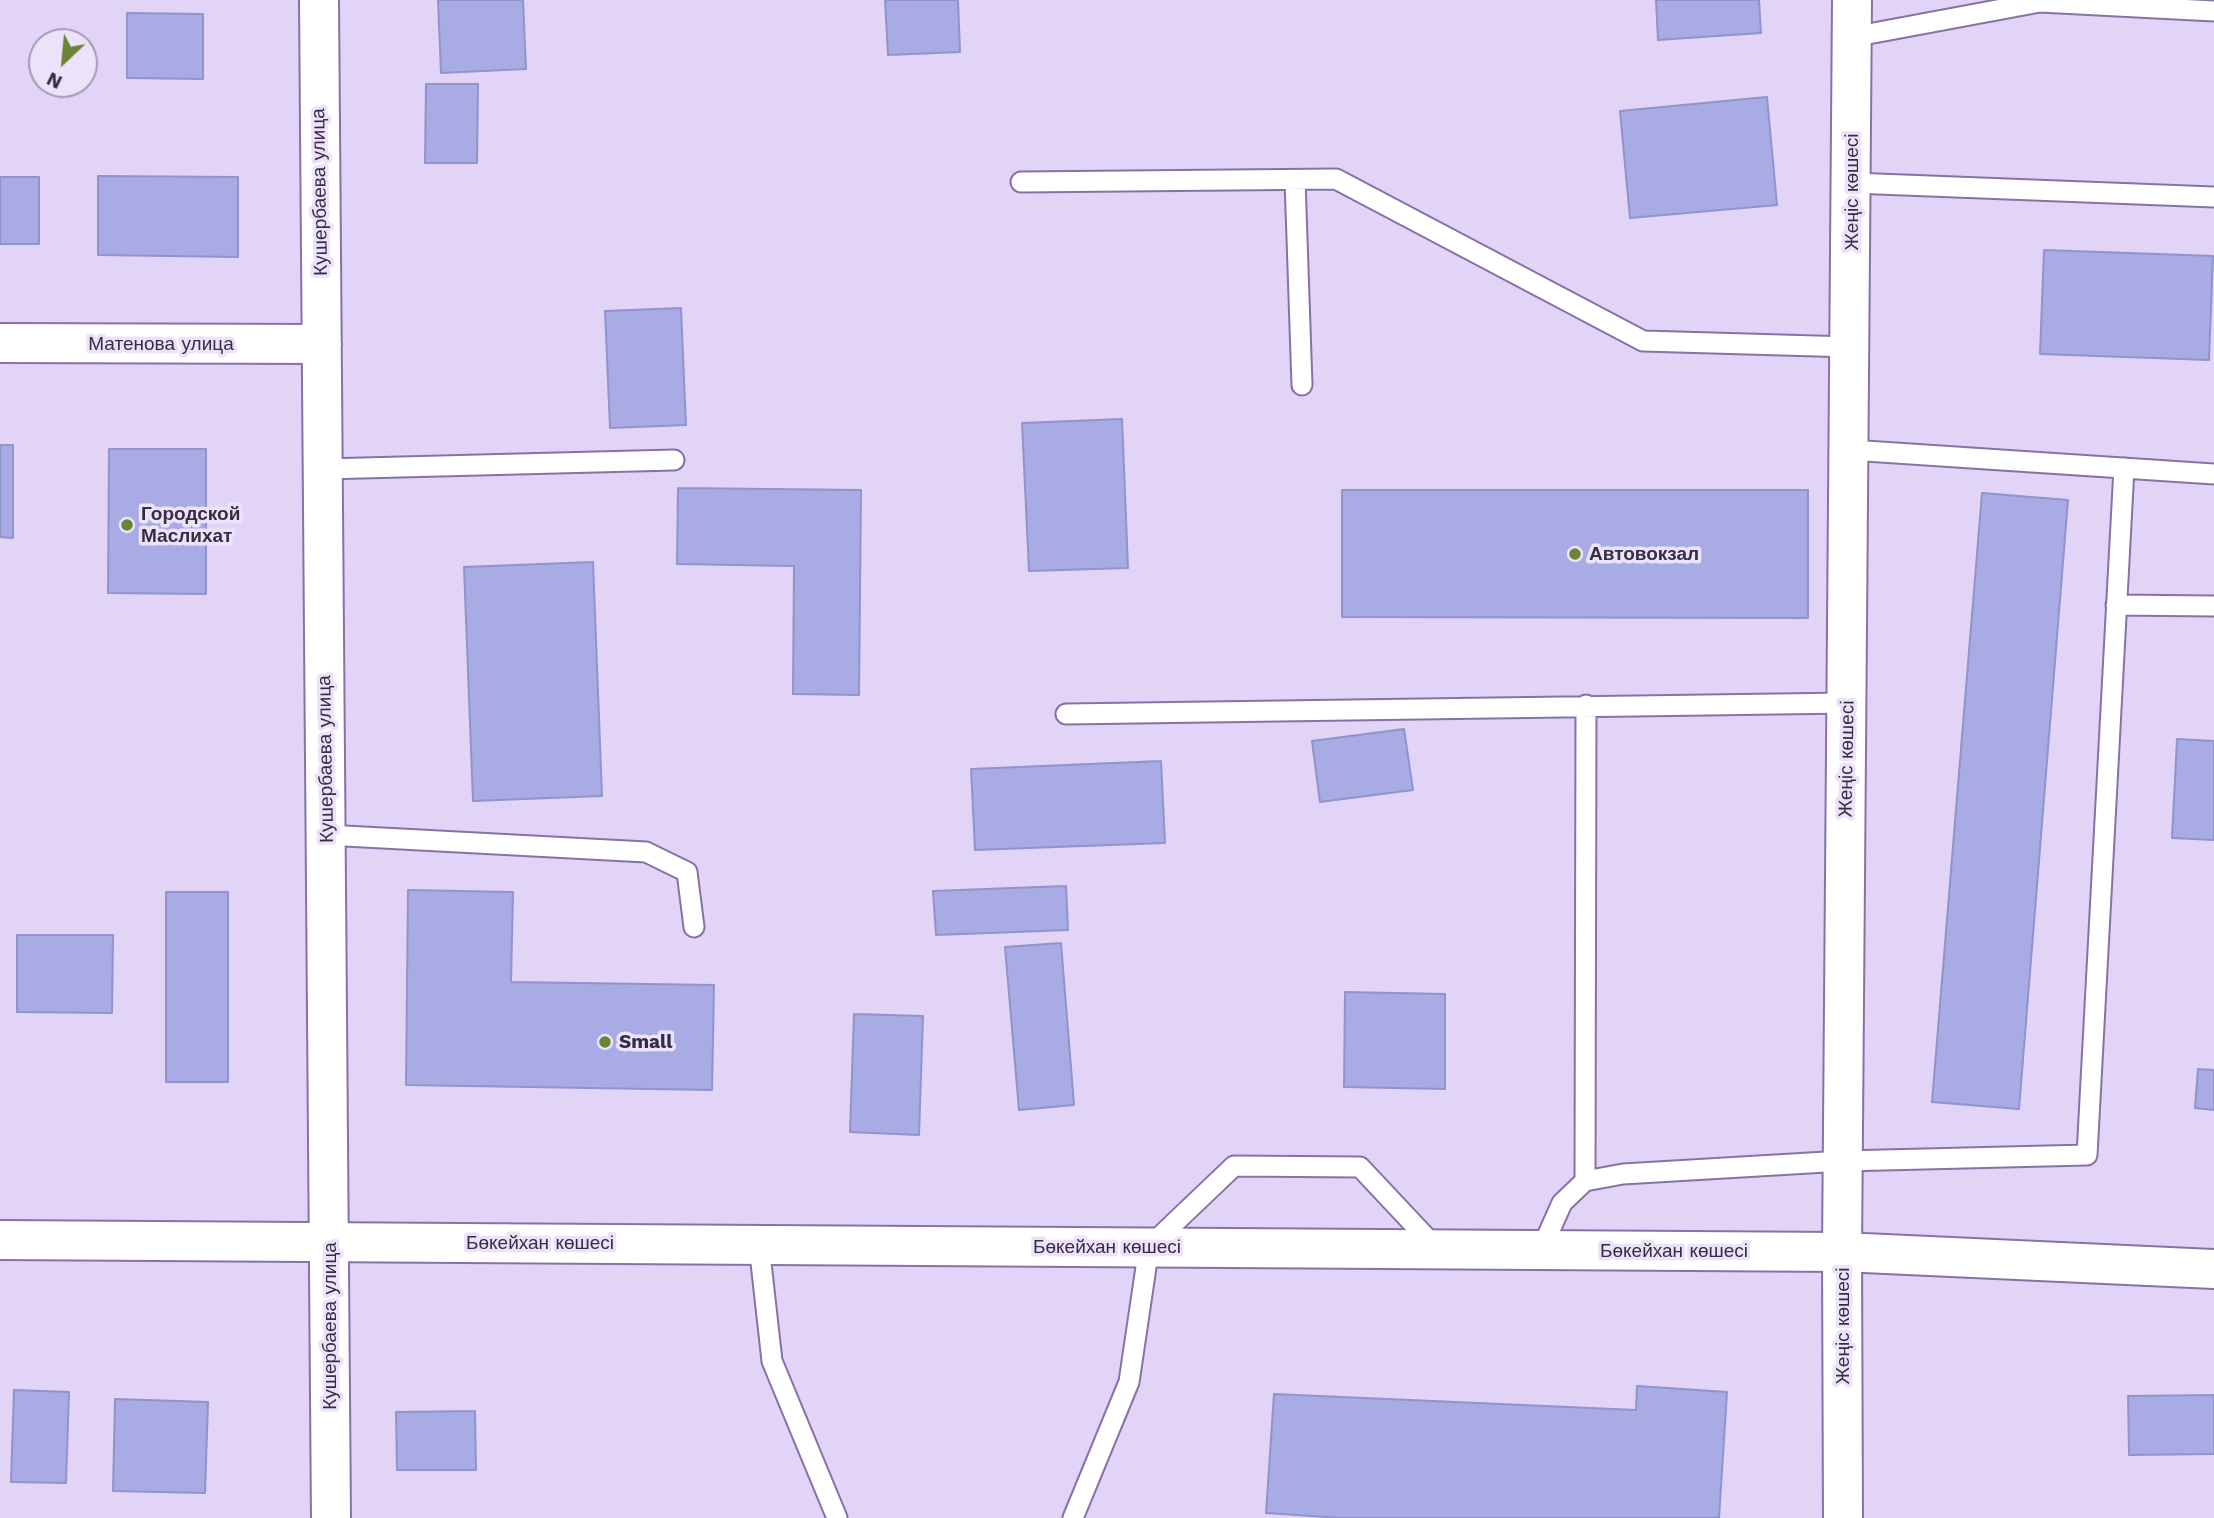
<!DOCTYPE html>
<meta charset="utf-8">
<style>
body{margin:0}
#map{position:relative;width:2214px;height:1518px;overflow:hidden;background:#e1d4f6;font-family:"Work Sans",sans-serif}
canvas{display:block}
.north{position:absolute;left:28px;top:28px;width:70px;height:70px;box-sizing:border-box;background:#ece3fb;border:2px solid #a39ab1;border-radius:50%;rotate:206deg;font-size:19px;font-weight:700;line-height:28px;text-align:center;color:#362d43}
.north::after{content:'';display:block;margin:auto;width:24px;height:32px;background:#6d8233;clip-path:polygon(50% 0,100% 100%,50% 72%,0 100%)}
</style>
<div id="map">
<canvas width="2214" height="1518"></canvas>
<div class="north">N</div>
</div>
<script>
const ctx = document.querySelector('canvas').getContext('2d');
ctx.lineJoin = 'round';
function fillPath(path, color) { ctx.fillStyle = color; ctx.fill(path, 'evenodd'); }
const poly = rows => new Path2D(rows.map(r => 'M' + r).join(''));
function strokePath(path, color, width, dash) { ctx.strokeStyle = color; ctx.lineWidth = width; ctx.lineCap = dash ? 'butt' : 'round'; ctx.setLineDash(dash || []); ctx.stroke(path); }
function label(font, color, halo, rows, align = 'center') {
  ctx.font = font + ' "Work Sans",sans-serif'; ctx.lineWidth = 7; ctx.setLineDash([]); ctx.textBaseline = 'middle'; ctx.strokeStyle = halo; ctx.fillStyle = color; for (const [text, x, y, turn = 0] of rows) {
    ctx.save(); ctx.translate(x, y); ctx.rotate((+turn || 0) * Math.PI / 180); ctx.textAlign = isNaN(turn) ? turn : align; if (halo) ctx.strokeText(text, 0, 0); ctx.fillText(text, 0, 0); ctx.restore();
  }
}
const building = poly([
 [438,0,523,0,526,69,441,73,438,0],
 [885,0,958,0,960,52,888,55,885,0],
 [1656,0,1759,0,1761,33,1658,40,1656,0],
 [127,13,203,14,203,79,127,78,127,13],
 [426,84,478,84,477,163,425,163,426,84],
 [1767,97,1777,205,1630,218,1620,111,1767,97],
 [98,176,238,177,238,257,98,255,98,176],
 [0,177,39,177,39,244,0,244,0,177],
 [2044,250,2213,256,2209,360,2040,354,2044,250],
 [681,308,686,425,610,428,605,311,681,308],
 [1122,419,1128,568,1029,571,1022,423,1122,419],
 [0,445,13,445,13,538,0,537,0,445],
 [109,449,206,449,206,594,108,593,109,449],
 [678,488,861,490,859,695,793,694,794,566,677,564,678,488],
 [1342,490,1808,490,1808,618,1342,617,1342,490],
 [1982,493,2068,500,2019,1109,1932,1102,1982,493],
 [593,562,602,796,473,801,464,567,593,562],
 [1404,729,1413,790,1320,802,1312,741,1404,729],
 [2177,739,2214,741,2214,840,2172,838,2177,739],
 [1161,761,1165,843,975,850,971,769,1161,761],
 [1066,886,1068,930,936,935,933,891,1066,886],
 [408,890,513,892,511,982,714,985,712,1090,406,1085,408,890],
 [166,892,228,892,228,1082,166,1082,166,892],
 [17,935,113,935,112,1013,17,1012,17,935],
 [1061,943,1074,1105,1019,1110,1005,947,1061,943],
 [1345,992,1445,994,1445,1089,1344,1087,1345,992],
 [854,1014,923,1016,919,1135,850,1132,854,1014],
 [2198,1069,2214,1070,2214,1110,2195,1108,2198,1069],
 [1637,1386,1727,1392,1719,1518,1341,1518,1266,1513,1274,1394,1636,1410,1637,1386],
 [14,1390,69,1392,66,1483,11,1482,14,1390],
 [2214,1395,2214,1454,2129,1455,2128,1396,2214,1395],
 [115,1399,208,1402,205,1493,113,1491,115,1399],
 [475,1411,476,1470,397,1470,396,1412,475,1411]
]);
const lane = poly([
 [1852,37,2040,2,2214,11],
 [1295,180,1302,385],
 [1021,182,1336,179,1643,341,1851,347],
 [1852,183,2214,197],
 [1850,450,2214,474],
 [323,469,674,460],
 [2116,605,2214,606],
 [1066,714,1848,703],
 [326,835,646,852,687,872,694,927],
 [1585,1181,1586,705],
 [759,1245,772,1361,837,1518],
 [1541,1250,1562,1203,1585,1181,1623,1174,1843,1161,2087,1155,2124,468],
 [1073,1518,1129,1382,1149,1247,1234,1166,1360,1167,1437,1249]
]);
const street = poly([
 [319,0,331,1518],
 [0,343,322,344],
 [1843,1518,1842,1252,1852,0]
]);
const secondary = poly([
 [0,1240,1842,1252,2214,1269]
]);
const markers = [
 [127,525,7,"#6d8233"],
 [1575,554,7,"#6d8233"],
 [605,1042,7,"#6d8233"]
];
const streetNames = [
 ["Кушербаева улица",320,192,-91],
 ["Жеңіс көшесі",1852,192,-90],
 ["Матенова улица",161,344],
 ["Кушербаева улица",326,759,-91],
 ["Жеңіс көшесі",1847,759,-89],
 ["Бөкейхан көшесі",540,1243],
 ["Бөкейхан көшесі",1107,1247],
 ["Бөкейхан көшесі",1674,1251],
 ["Кушербаева улица",330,1326,-90],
 ["Жеңіс көшесі",1843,1326,-90]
];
const poiNames = [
 ["Городской",141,514],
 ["Маслихат",141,536],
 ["Автовокзал",1589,554],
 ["Small",619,1042]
];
fillPath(building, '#a8abe4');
strokePath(building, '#9193cb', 2);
strokePath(lane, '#8772a7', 23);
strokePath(street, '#8772a7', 42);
strokePath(secondary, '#8772a7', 42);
strokePath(lane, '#fff', 19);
strokePath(street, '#fff', 38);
strokePath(secondary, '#fff', 38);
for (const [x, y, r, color] of markers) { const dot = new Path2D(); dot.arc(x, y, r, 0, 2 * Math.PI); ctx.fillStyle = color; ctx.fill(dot); strokePath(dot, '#ece3fb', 2.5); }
label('19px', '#362d43', '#ece3fb', streetNames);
label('bold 19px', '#362d43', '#ece3fb', poiNames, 'left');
</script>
